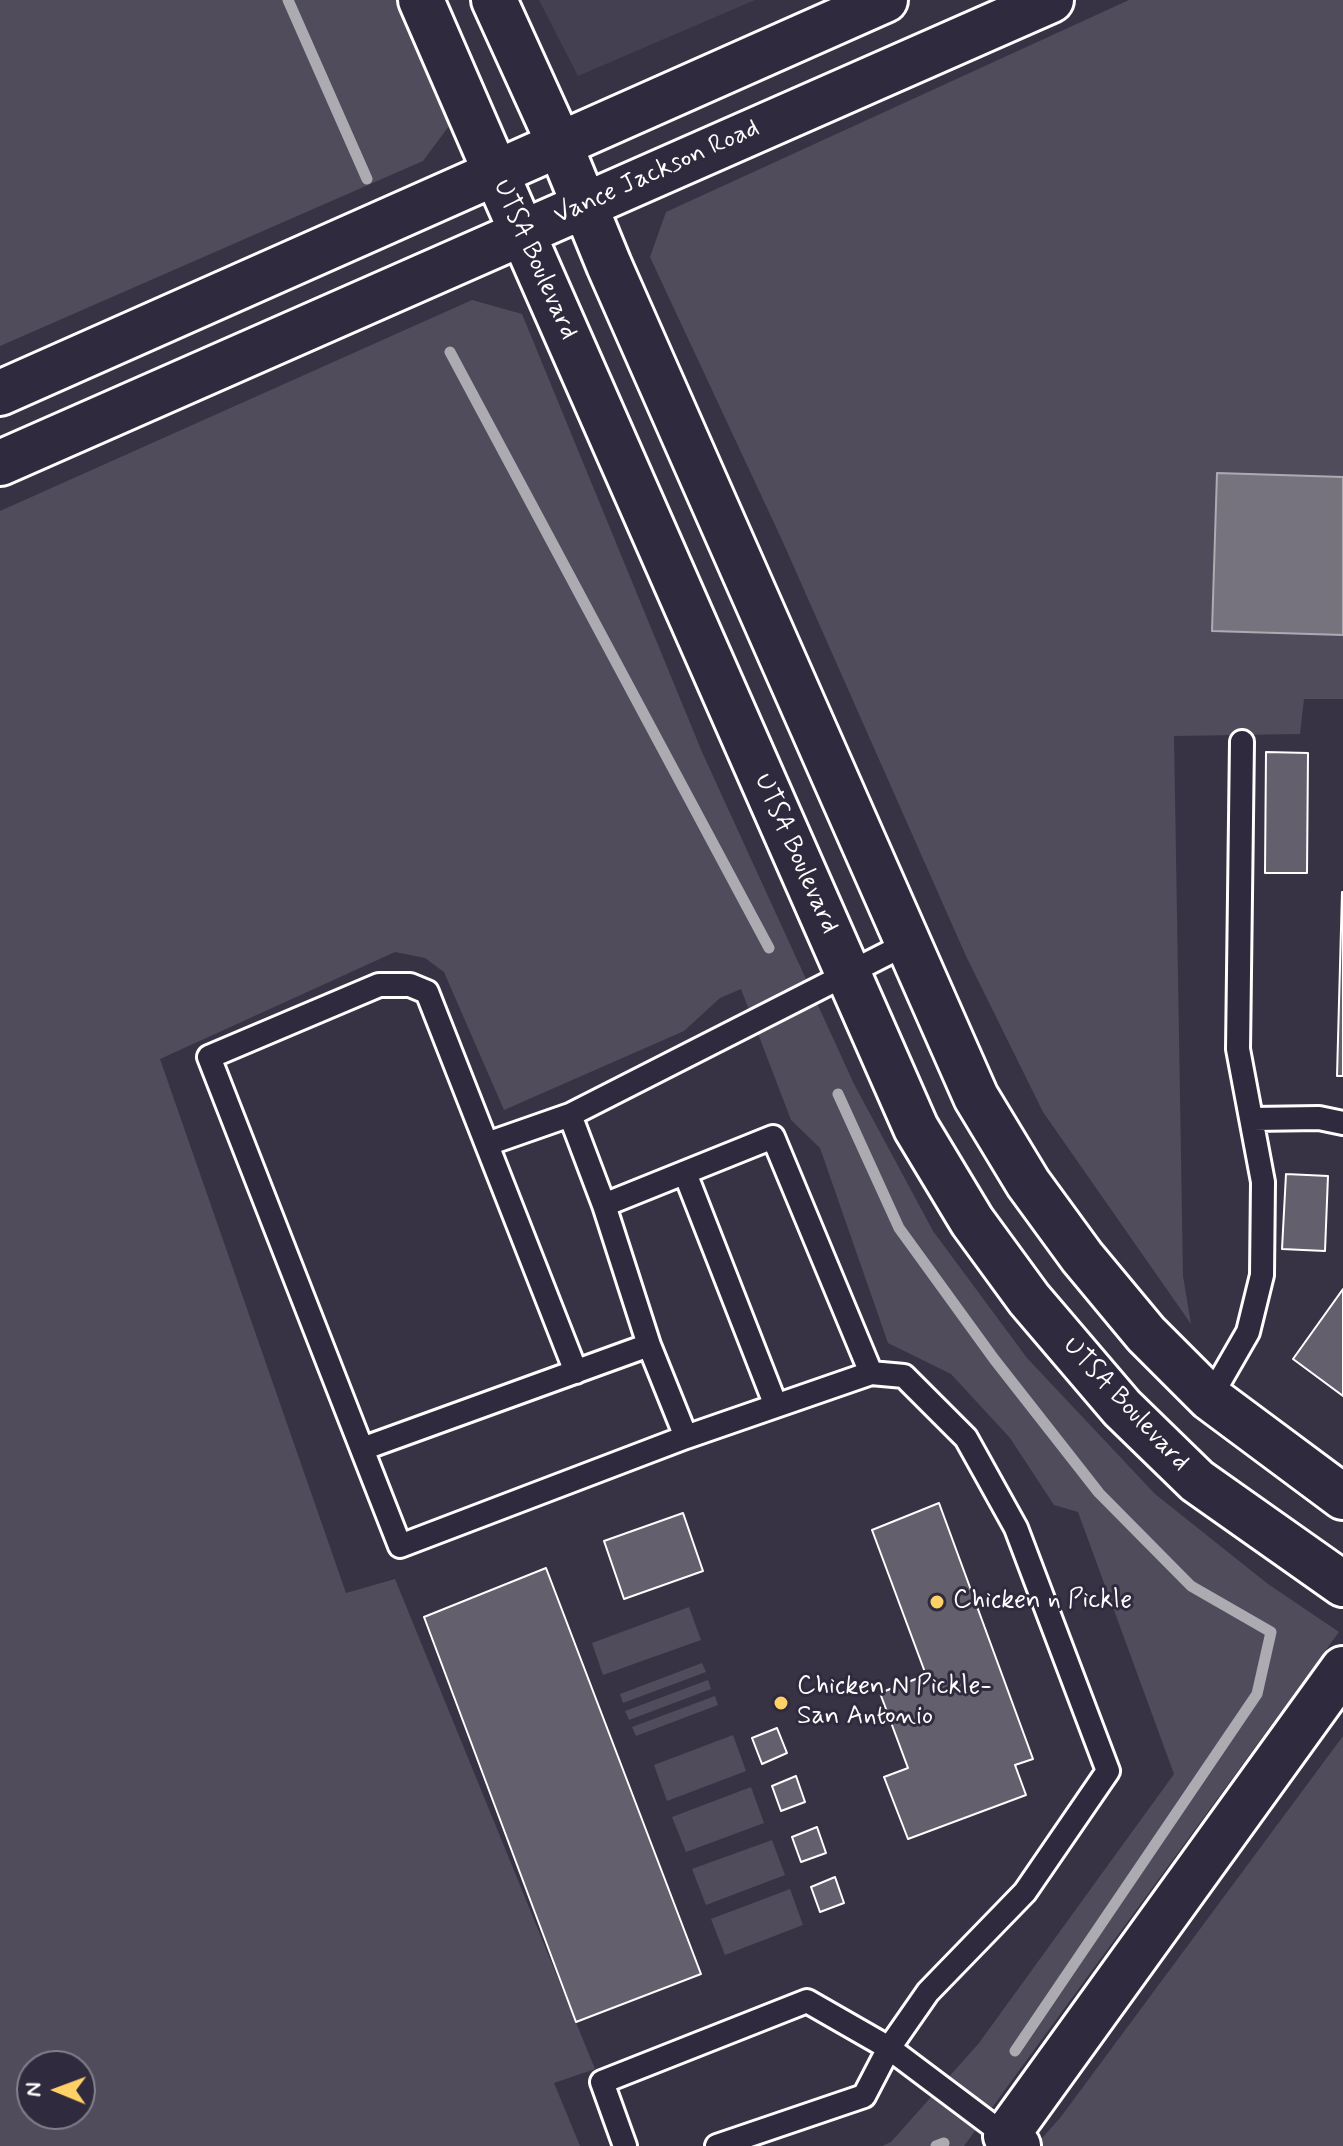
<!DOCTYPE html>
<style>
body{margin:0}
#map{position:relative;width:1343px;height:2146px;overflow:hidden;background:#373345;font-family:Mynerve,sans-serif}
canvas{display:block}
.north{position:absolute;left:16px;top:2050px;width:80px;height:80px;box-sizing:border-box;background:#2f2a3d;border:2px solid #827f8b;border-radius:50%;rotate:271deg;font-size:22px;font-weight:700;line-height:32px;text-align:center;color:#fff}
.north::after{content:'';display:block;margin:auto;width:28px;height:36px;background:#ffd166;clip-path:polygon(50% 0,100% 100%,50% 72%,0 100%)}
</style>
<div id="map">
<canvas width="1343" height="2146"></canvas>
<div class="north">N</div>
</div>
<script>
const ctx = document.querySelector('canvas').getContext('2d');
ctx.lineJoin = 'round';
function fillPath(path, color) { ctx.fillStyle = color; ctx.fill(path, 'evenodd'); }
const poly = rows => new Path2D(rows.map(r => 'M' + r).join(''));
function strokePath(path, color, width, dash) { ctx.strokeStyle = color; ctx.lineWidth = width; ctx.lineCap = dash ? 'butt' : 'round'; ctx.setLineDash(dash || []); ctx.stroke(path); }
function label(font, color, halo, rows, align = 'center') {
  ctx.font = font + ' Mynerve,sans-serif'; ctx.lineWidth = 6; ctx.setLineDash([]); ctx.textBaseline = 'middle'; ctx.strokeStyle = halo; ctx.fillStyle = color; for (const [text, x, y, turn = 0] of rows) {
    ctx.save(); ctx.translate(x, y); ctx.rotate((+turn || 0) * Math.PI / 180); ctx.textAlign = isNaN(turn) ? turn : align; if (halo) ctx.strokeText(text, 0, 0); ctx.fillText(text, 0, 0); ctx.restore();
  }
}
const built = poly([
 [539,0,755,0,578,76]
]);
const green = poly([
 [0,0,400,0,449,126,423,161,0,346],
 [1129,0,1343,0,1343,699,1304,699,1300,734,1174,736,1183,1276,1191,1324,1043,1112,966,956,782,540,650,257,666,212],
 [472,300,522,314,702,752,854,1084,933,1231,1027,1358,1155,1494,1268,1584,1339,1632,964,2146,882,2146,891,2142,979,2043,1174,1774,1078,1512,1054,1505,1010,1438,951,1374,888,1343,820,1148,791,1120,741,989,720,998,684,1031,504,1110,444,972,425,958,395,952,160,1059,346,1593,395,1579,595,2069,554,2083,580,2146,0,2146,0,511],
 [32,2066,80,2066,80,2114,32,2114],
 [689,1607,701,1640,603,1675,592,1643],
 [702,1663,706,1672,623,1703,620,1694],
 [708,1680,711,1689,629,1720,625,1711],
 [715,1696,718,1705,636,1736,632,1727],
 [733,1735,746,1771,667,1801,654,1765],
 [1343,1736,1343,2146,1035,2146,1060,2118],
 [751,1787,764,1823,686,1852,672,1817],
 [772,1840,785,1875,706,1905,692,1869],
 [790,1889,803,1925,725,1955,711,1919]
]);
const water = poly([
 [1217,473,1343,477,1343,635,1212,631,1217,473]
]);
const stream = poly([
 [288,0,367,179],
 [450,352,769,948],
 [838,1094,899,1228,994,1359,1099,1493,1191,1586,1271,1632,1257,1694,1015,2051],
 [936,2146,944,2143]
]);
const building = poly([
 [1266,752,1308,753,1307,873,1265,873,1266,752],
 [1342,892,1343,892,1343,1076,1337,1076,1342,892],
 [1286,1174,1328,1176,1325,1251,1282,1249,1286,1174],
 [1343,1289,1343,1396,1293,1359,1343,1289],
 [939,1503,1033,1759,1015,1765,1026,1795,908,1839,884,1777,908,1768,880,1693,926,1675,872,1530,939,1503],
 [683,1513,703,1571,624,1599,604,1541,683,1513],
 [546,1568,701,1974,576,2022,424,1617,546,1568],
 [777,1728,787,1753,762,1764,752,1738,777,1728],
 [796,1776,805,1802,781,1811,772,1786,796,1776],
 [817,1827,826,1853,801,1862,792,1837,817,1827],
 [835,1877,844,1903,820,1912,811,1887,835,1877]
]);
const service = poly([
 [908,943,570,1115,604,1205,649,1345,686,1437,871,1373,904,1376,966,1438,1016,1528,1108,1771,1025,1892,928,1992,889,2048,1006,2136,1001,2142],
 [1253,1119,1319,1118,1343,1123],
 [487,1144,570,1115],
 [685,1173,776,1406],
 [604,1205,773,1137,871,1373],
 [649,1345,362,1449,400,1546,686,1437],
 [1210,1398,1248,1332,1262,1275,1263,1182,1238,1049,1242,742],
 [362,1449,209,1057,379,985,410,985,427,992,576,1372],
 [625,2146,602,2082,807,2001,889,2048,864,2096,717,2146]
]);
const minor = poly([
 [421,0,496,173],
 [494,0,559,143],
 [1018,2146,1006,2136,1343,1669]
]);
const secondary = poly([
 [559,143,609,265,976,1097,1028,1183,1082,1257,1146,1334,1210,1398,1343,1497],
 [496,173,916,1128,972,1221,1029,1299,1122,1408,1197,1481,1343,1584],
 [0,393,885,0],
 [0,463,1051,0]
]);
const markers = [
 [937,1602,8,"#ffd166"],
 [781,1703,8,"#ffd166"]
];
const streetNames = [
 ["Vance Jackson Road",657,173,-24],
 ["UTSA Boulevard",534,260,66],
 ["UTSA Boulevard",795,854,66],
 ["UTSA Boulevard",1125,1405,47]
];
const poiNames = [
 ["Chicken n Pickle",953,1602],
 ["Chicken N Pickle-",797,1688],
 ["San Antonio",797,1718]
];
fillPath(built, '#444051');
fillPath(green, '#514c5c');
fillPath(water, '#76737f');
strokePath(water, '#adabb2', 2);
strokePath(stream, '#adabb2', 11);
fillPath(building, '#635f6d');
strokePath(building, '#fff', 2);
strokePath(service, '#fff', 28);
strokePath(minor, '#fff', 50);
strokePath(secondary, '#fff', 50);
strokePath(service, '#2f2a3d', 22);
strokePath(minor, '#2f2a3d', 44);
strokePath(secondary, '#2f2a3d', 44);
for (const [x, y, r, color] of markers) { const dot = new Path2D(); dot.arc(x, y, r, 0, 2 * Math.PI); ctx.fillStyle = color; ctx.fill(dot); strokePath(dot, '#2f2a3d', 3); }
label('26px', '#fff', '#2f2a3d', streetNames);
label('26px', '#fff', '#2f2a3d', poiNames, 'left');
</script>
